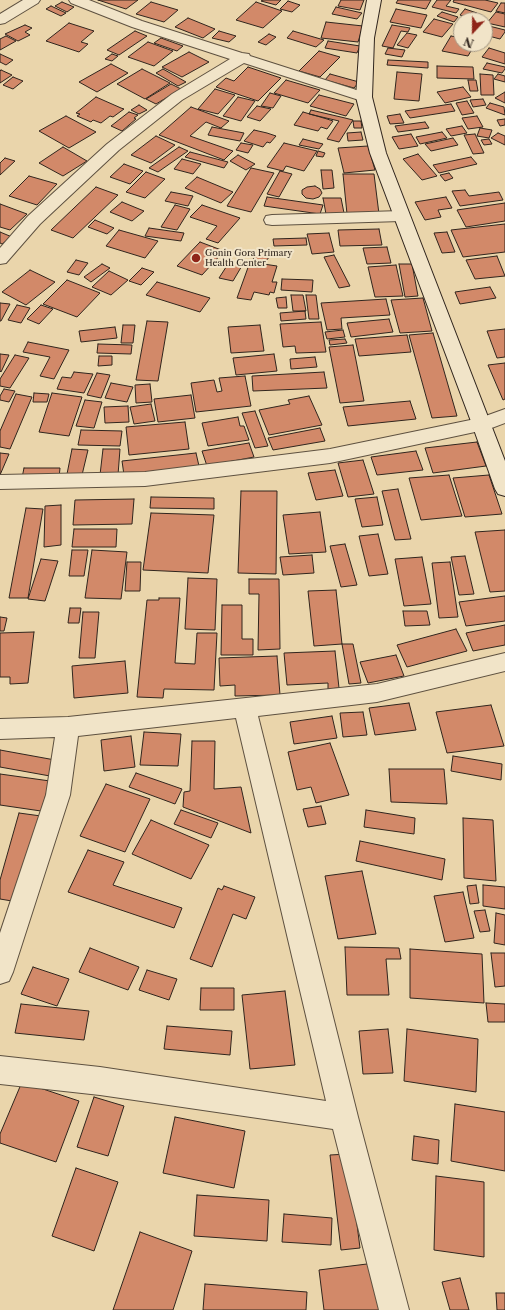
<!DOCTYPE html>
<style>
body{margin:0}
#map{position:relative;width:505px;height:1310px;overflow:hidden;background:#ead5ab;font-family:"Libre Caslon Text",serif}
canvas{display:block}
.north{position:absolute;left:453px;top:12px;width:40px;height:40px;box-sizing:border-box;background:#f1e4c8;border:1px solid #a49884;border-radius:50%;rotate:202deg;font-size:11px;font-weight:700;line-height:16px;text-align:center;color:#30251d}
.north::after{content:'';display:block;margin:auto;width:14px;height:18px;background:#8f2418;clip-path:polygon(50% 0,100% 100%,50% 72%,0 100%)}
</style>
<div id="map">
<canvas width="505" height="1310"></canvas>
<div class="north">N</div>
</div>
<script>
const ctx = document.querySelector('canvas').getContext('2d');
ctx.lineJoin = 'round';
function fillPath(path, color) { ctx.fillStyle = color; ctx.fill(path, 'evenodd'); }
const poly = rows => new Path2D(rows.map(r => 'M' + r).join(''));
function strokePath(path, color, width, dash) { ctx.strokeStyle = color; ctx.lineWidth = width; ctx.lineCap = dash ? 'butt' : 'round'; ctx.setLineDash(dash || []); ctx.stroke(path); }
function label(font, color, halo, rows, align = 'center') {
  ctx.font = font + ' "Libre Caslon Text",serif'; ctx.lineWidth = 4; ctx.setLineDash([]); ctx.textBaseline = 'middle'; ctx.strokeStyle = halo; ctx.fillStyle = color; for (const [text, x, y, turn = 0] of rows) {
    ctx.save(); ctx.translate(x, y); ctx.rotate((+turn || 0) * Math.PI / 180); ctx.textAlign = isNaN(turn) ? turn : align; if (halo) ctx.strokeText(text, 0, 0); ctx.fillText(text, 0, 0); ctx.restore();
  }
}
const building = poly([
 [98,0,138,0,126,9,98,0],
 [263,0,281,0,276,5,261,1,263,0],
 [341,0,364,0,360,10,338,6,341,0],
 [398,0,431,0,426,9,396,3,398,0],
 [437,0,451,0,446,6,459,9,456,13,432,7,437,0],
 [454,0,485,0,498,3,491,12,453,2,454,0],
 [288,1,300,5,292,12,280,9,288,1],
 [62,2,74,7,67,12,55,6,62,2],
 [151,2,178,10,164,22,136,14,151,2],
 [256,2,282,11,263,28,236,20,256,2],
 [501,3,505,3,505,13,496,11,501,3],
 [51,6,66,13,61,16,46,9,51,6],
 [336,7,362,13,357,19,332,14,336,7],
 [396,9,427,15,421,28,390,22,396,9],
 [465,9,477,13,471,19,460,15,465,9],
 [442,12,458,17,454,22,437,16,442,12],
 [496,12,505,14,505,27,487,23,496,12],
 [188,18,215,29,203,38,175,27,188,18],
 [434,19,453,24,442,37,423,32,434,19],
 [326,22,363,26,358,42,321,38,326,22],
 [69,23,94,31,81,42,88,44,79,52,46,41,69,23],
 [25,25,32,28,25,32,30,35,18,41,5,34,25,25],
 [392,25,410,28,408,32,401,31,393,48,382,46,392,25],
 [485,25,505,30,505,32,500,39,485,35,485,25],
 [135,31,147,36,119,55,107,50,135,31],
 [219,31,236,36,229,42,212,38,219,31],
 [293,31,324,40,316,47,287,38,293,31],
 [407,33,417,35,408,48,397,45,407,33],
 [269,34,276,37,266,45,258,42,269,34],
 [6,36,16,41,0,50,0,39,6,36],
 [451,36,461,38,461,44,475,44,468,56,442,51,451,36],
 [161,38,183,46,177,51,154,43,161,38],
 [328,41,360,46,357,53,325,48,328,41],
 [148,42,173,51,154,66,128,57,148,42],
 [388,48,405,50,402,57,385,54,388,48],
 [489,48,505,53,505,64,482,57,489,48],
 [319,51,340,57,320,77,299,71,319,51],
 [189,52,209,62,182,77,162,67,189,52],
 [0,54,13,60,6,65,0,62,0,54],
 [112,54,118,56,112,61,105,59,112,54],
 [388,60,428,62,428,68,387,65,388,60],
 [487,63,505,67,505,69,502,73,483,69,487,63],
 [111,64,128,73,97,92,79,82,111,64],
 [437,66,473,67,474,79,437,78,437,66],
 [248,67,281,78,258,101,216,87,226,78,234,81,248,67],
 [142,69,170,83,145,99,117,84,142,69],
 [163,69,186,82,178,86,156,73,163,69],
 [1,70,12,75,0,83,0,71,1,70],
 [397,72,422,74,419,101,394,99,397,72],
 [330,74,359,82,354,88,325,80,330,74],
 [480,74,493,75,494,95,481,95,480,74],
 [498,74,505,76,505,82,494,79,498,74],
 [13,77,23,81,13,89,3,85,13,77],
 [286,80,320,90,308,103,274,93,286,80],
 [468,80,476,80,478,91,470,91,468,80],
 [171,84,181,89,156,104,146,99,171,84],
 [463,87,471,97,445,103,437,92,463,87],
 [215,89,235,95,218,114,198,109,215,89],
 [505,92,505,103,495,98,505,92],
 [270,93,281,96,273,108,261,106,270,93],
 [319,95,354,104,346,116,310,106,319,95],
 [96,97,121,108,124,109,113,117,110,116,101,123,93,120,91,122,77,116,80,114,76,113,96,97],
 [238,97,255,101,241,121,223,116,238,97],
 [483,99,486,105,473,107,470,100,483,99],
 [467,101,474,113,462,115,456,103,467,101],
 [490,103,504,107,505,115,486,108,490,103],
 [451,104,455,111,410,118,405,111,451,104],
 [139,105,147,110,139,114,131,110,139,105],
 [257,106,271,109,260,121,247,117,257,106],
 [191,107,229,121,221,128,206,122,190,136,233,151,224,160,159,135,191,107],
 [311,110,345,118,353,120,339,142,327,139,339,121,309,114,311,110],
 [129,112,138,115,134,118,136,119,122,131,111,126,129,112],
 [303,112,327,119,333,121,327,129,321,127,318,131,294,125,303,112],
 [400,114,404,123,390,124,387,116,400,114],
 [66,116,96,132,69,148,39,131,66,116],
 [477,116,483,127,468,129,462,118,477,116],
 [505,119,505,125,500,126,497,120,505,119],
 [353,121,361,121,362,128,354,128,353,121],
 [425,122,429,128,398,132,395,126,425,122],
 [462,126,467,133,451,136,446,129,462,126],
 [212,127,244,133,240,141,208,135,212,127],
 [480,128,492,130,489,138,477,136,480,128],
 [254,130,267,133,276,136,270,143,267,142,263,147,244,141,254,130],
 [361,132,363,140,348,141,347,133,361,132],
 [442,132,447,138,420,144,416,137,442,132],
 [498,133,505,136,505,145,491,138,498,133],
 [411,134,418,146,399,149,392,137,411,134],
 [475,134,484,153,473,154,464,135,475,134],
 [156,136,175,145,151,163,131,155,156,136],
 [453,138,458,145,431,151,425,144,453,138],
 [303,139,323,144,319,149,299,145,303,139],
 [489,139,492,144,484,145,481,140,489,139],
 [241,143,253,145,248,153,236,150,241,143],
 [284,143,317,151,304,171,286,166,283,171,267,167,284,143],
 [368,146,375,170,344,173,338,148,368,146],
 [63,147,87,161,63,176,39,163,63,147],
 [179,147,188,151,158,172,149,168,179,147],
 [318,151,325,153,323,157,316,156,318,151],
 [190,152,228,162,224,168,185,157,190,152],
 [418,154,437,176,422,180,403,159,418,154],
 [238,155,255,164,246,170,230,161,238,155],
 [471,157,477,164,439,173,433,165,471,157],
 [5,158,15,161,0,175,0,163,5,158],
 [182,159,201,164,193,174,174,169,182,159],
 [124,164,143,171,130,184,110,177,124,164],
 [251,168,274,173,251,212,227,206,251,168],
 [321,170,332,170,334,188,323,189,321,170],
 [280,171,292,174,279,197,267,194,280,171],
 [146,172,165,179,145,198,126,192,146,172],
 [449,173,453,178,445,181,440,175,449,173],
 [343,174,374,174,379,214,347,214,343,174],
 [29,176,57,184,37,205,9,196,29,176],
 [197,177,233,192,221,203,185,188,197,177],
 [315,186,320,189,322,193,319,197,313,199,306,198,302,194,302,190,307,187,315,186],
 [96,187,118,195,73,238,51,230,96,187],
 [465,190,469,196,499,192,503,200,460,206,452,191,465,190],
 [171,192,193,196,188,206,165,201,171,192],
 [267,197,323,205,320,214,264,206,267,197],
 [446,197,452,208,438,210,441,217,425,220,415,202,446,197],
 [323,198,341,198,344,213,326,214,323,198],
 [122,202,144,211,132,221,110,212,122,202],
 [505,203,505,221,466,227,457,210,505,203],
 [0,204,27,214,10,230,0,227,0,204],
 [175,205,190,209,177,230,161,227,175,205],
 [202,205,240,218,218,243,206,239,217,226,190,217,202,205],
 [95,220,114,228,107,234,88,227,95,220],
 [505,224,505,252,463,257,451,230,505,224],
 [149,228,184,233,181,241,145,236,149,228],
 [379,229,382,245,340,246,338,230,379,229],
 [119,230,158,241,145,258,106,246,119,230],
 [0,232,12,237,2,244,0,243,0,232],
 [447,232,455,252,442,253,434,233,447,232],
 [329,233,334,252,312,254,307,234,329,233],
 [306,238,307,245,274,246,273,239,306,238],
 [200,242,224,251,202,275,177,266,200,242],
 [387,247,391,263,367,264,363,248,387,247],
 [261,250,272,254,264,263,253,259,261,250],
 [334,255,350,286,339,288,324,257,334,255],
 [497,256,505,276,475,279,466,260,497,256],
 [76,260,88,263,79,275,67,272,76,260],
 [230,261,243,264,233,281,219,278,230,261],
 [250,262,277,266,272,282,277,282,274,293,270,292,269,295,254,292,251,300,237,298,250,262],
 [102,264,110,268,91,282,84,277,102,264],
 [399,264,412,264,418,296,405,297,399,264],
 [396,265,403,296,375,297,368,267,396,265],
 [142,268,154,272,141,285,129,281,142,268],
 [30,270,55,282,26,305,2,292,30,270],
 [109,271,128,280,111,295,92,287,109,271],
 [282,279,313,280,312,292,281,290,282,279],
 [67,280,100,293,77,317,43,304,67,280],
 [157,282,210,298,200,312,146,295,157,282],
 [490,287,496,298,460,304,455,292,490,287],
 [291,295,303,295,306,311,293,311,291,295],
 [306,295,316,295,319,319,309,319,306,295],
 [286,297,287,308,278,308,276,298,286,297],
 [423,298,432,331,400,333,391,300,423,298],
 [386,299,390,315,341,318,342,329,327,330,321,303,386,299],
 [0,303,10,304,1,321,0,321,0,303],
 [17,305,30,308,21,323,8,320,17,305],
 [41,305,53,309,39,324,27,319,41,305],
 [305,311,306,319,281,321,280,313,305,311],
 [389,319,393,332,351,337,347,323,389,319],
 [147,321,168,322,158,381,136,380,147,321],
 [321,322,326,352,296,353,295,346,283,347,280,324,321,322],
 [123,325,135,325,133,343,121,343,123,325],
 [260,325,264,351,231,353,228,327,260,325],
 [115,327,117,338,81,342,79,331,115,327],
 [505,329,505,357,497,358,487,331,505,329],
 [343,330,345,337,327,339,325,332,343,330],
 [433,333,457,416,432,418,409,335,433,333],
 [407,335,411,352,359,356,355,339,407,335],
 [345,339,347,343,330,345,329,340,345,339],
 [28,342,69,350,54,379,40,376,50,357,23,352,28,342],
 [98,344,132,345,131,354,97,353,98,344],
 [353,345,364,401,340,403,329,347,353,345],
 [0,354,9,355,1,372,0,371,0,354],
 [274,354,277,371,236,375,233,358,274,354],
 [15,355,29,358,10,388,0,386,0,379,15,355],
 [99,356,112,356,112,365,98,366,99,356],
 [315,357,317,367,291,369,290,359,315,357],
 [505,363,505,399,503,400,488,365,505,363],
 [74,372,93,374,84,393,57,389,62,377,71,378,74,372],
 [324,372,327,388,253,391,252,376,324,372],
 [97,373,110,375,101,398,87,395,97,373],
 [245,376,251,406,196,412,191,383,214,380,217,392,222,391,219,378,245,376],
 [111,383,133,387,127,402,105,398,111,383],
 [150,384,152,402,136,403,135,385,150,384],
 [4,389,15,391,9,402,0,400,0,396,4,389],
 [34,393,49,394,47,402,33,402,34,393],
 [52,393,82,397,69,436,39,432,52,393],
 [16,394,32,397,10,449,0,447,0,431,16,394],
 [191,395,195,418,158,422,154,399,191,395],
 [309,396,322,425,269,435,259,410,290,404,288,400,309,396],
 [85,400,102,402,94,428,76,426,85,400],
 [410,401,416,419,348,426,343,407,410,401],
 [151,404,155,421,134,424,130,407,151,404],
 [128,406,129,422,105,423,104,407,128,406],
 [255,411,268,446,255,448,242,413,255,411],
 [238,417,240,426,244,426,249,440,208,446,202,423,238,417],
 [185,422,189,449,129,455,126,427,185,422],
 [320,428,325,441,273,450,268,438,320,428],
 [81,430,122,431,120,446,78,445,81,430],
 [477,442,486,466,433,473,425,448,477,442],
 [249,443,254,457,207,466,202,451,249,443],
 [72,449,88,450,82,475,67,474,72,449],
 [103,449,120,449,118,475,100,475,103,449],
 [416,451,423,470,377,475,371,457,416,451],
 [0,453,9,454,0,475,0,453],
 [196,453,199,466,124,475,122,461,196,453],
 [363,460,374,494,348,497,338,463,363,460],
 [24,468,60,468,59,478,22,478,24,468],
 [335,470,343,496,316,500,308,473,335,470],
 [449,475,462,516,421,520,409,478,449,475],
 [489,475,502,514,465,517,453,478,489,475],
 [398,489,411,539,395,540,382,491,398,489],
 [241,491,277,491,276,574,238,573,241,491],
 [151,497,214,498,214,509,150,508,151,497],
 [377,497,383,525,362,527,355,499,377,497],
 [134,499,132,524,73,525,75,500,134,499],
 [61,505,61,545,44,547,45,506,61,505],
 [26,508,43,509,28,598,9,598,26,508],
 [320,512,326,552,289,554,283,515,320,512],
 [151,513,214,515,208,573,143,570,151,513],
 [74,529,117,529,116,547,72,547,74,529],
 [505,530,505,591,490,592,475,532,505,530],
 [378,534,388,574,369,576,359,536,378,534],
 [345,544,357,585,341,587,330,546,345,544],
 [72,550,88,550,84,576,69,576,72,550],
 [92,550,127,552,121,599,85,598,92,550],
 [312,555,314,573,283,575,280,557,312,555],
 [465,556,474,594,459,595,451,557,465,556],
 [422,557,431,604,404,606,395,559,422,557],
 [41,559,58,561,45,601,28,599,41,559],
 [127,562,141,562,140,591,125,591,127,562],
 [450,562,458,617,439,618,432,563,450,562],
 [188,578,217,579,215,630,185,629,188,578],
 [249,579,279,579,280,649,258,650,259,594,249,594,249,579],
 [336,590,342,644,314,646,308,591,336,590],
 [505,596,505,621,466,626,459,602,505,596],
 [159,598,180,598,175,663,195,664,197,633,217,633,214,690,164,689,163,698,137,697,147,600,159,600,159,598],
 [222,605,242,605,242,639,253,639,253,655,221,655,222,605],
 [70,608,81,608,79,623,68,623,70,608],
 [403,611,427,611,430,625,405,626,403,611],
 [83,612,99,612,95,658,79,658,83,612],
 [0,617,7,618,4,631,0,631,0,617],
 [505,625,505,645,473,651,466,633,505,625],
 [456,629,467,651,407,667,397,645,456,629],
 [34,632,28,683,10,684,10,677,0,677,0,633,34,632],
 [342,644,353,644,361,683,349,684,342,644],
 [335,651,339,688,328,689,328,683,287,685,284,653,335,651],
 [396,655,404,676,368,683,360,662,396,655],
 [277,656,280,695,235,696,235,685,220,686,219,658,277,656],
 [125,661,128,693,74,698,72,666,125,661],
 [409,703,416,730,375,735,369,708,409,703],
 [491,705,504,746,447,753,436,712,491,705],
 [363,712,367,735,343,737,340,713,363,712],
 [332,716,337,738,294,744,290,722,332,716],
 [144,732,181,734,178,766,140,765,144,732],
 [131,736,135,767,104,771,101,740,131,736],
 [192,741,215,741,214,789,241,787,251,833,183,807,184,792,190,791,192,741],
 [330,743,349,795,316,803,311,787,297,790,288,752,330,743],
 [0,750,55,760,50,776,0,767,0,750],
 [453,756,502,764,501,780,451,771,453,756],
 [389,769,444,769,447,804,391,802,389,769],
 [136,773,182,789,175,804,129,787,136,773],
 [0,774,50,781,41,811,0,805,0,774],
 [106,784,150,799,125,852,80,836,106,784],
 [321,806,326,824,308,827,303,809,321,806],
 [181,810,218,823,211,838,174,824,181,810],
 [366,810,415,818,414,834,364,827,366,810],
 [19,813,41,816,18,902,0,899,0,880,19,813],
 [463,818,493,820,496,881,464,878,463,818],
 [151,820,209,845,191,879,132,854,151,820],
 [360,841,445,859,442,880,356,861,360,841],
 [88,850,124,862,113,885,182,908,174,928,68,892,88,850],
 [362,871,376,934,338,939,325,876,362,871],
 [476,885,479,903,470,904,467,886,476,885],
 [483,885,505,887,505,909,483,906,483,885],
 [224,886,255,897,246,919,233,914,212,967,190,959,218,888,222,890,224,886],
 [463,892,474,938,445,942,434,896,463,892],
 [485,910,490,931,480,932,474,911,485,910],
 [496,913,505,915,505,945,494,943,496,913],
 [345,947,399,948,401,959,386,959,389,995,347,995,345,947],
 [90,948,139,967,128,990,79,972,90,948],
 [410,949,482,954,484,1003,410,998,410,949],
 [491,953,505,953,505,986,495,987,491,953],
 [33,967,69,979,57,1006,21,994,33,967],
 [147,970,177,979,169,1000,139,990,147,970],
 [201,988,234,988,234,1010,200,1010,201,988],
 [285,991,295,1065,250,1069,242,995,285,991],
 [486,1003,505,1004,505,1022,488,1022,486,1003],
 [21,1004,89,1011,84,1040,15,1033,21,1004],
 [167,1026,232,1031,230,1055,164,1049,167,1026],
 [388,1029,393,1073,363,1074,359,1031,388,1029],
 [407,1029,478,1039,476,1092,404,1081,407,1029],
 [22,1082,79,1101,56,1162,0,1143,0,1134,22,1082],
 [94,1097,124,1106,108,1156,77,1147,94,1097],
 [455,1104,505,1112,505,1171,451,1161,455,1104],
 [175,1117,245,1131,234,1188,163,1173,175,1117],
 [414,1136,439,1140,438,1164,412,1160,414,1136],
 [348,1154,360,1248,341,1250,330,1155,348,1154],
 [76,1168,118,1182,94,1251,52,1236,76,1168],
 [436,1176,484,1182,484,1257,434,1250,436,1176],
 [197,1195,269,1200,267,1241,194,1236,197,1195],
 [284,1214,332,1218,331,1245,282,1242,284,1214],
 [140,1232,192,1251,173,1310,113,1310,140,1232],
 [375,1263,382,1310,324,1310,319,1270,375,1263],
 [460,1278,469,1310,450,1310,442,1282,460,1278],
 [205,1284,307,1292,306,1310,203,1310,205,1284],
 [496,1293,505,1293,505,1310,497,1310,496,1293]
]);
const street = poly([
 [23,0,40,0,38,3,5,23,0,24,0,14,23,0],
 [69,0,89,0,142,21,242,53,249,54,250,56,369,94,372,97,369,100,364,102,359,100,244,63,182,100,119,150,40,224,6,263,0,264,0,248,28,216,107,144,172,94,230,59,132,27,71,3,69,0],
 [401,211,407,212,409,216,407,220,401,221,272,225,266,224,264,220,266,216,272,215,401,211],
 [505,409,505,423,489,429,330,463,145,486,0,489,0,475,145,472,330,449,480,418,505,409],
 [505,653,505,671,377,702,258,716,358,1117,409,1310,379,1310,333,1129,100,1095,0,1084,0,1056,100,1067,326,1101,236,718,78,736,70,795,13,972,9,981,0,984,0,933,46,795,55,737,0,739,0,719,68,717,377,684,505,653]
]);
const secondary = poly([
 [367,0,381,0,374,38,372,97,386,153,505,461,505,496,498,494,495,489,472,424,370,153,356,97,360,38,367,0]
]);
const markers = [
 [196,258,5,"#8f2418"]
];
const farPoinames = [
 ["Gonin Gora Primary",205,253],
 ["Health Center",205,263]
];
fillPath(building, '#d28969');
strokePath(building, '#30251d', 1);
strokePath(street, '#5e5140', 2);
strokePath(secondary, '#30251d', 2);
fillPath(street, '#f1e4c8');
fillPath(secondary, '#f1e4c8');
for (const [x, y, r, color] of markers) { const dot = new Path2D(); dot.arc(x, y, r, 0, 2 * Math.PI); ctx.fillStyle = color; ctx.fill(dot); strokePath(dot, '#f1e4c8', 1.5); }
label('9px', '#30251d', '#f1e4c8', farPoinames, 'left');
</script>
